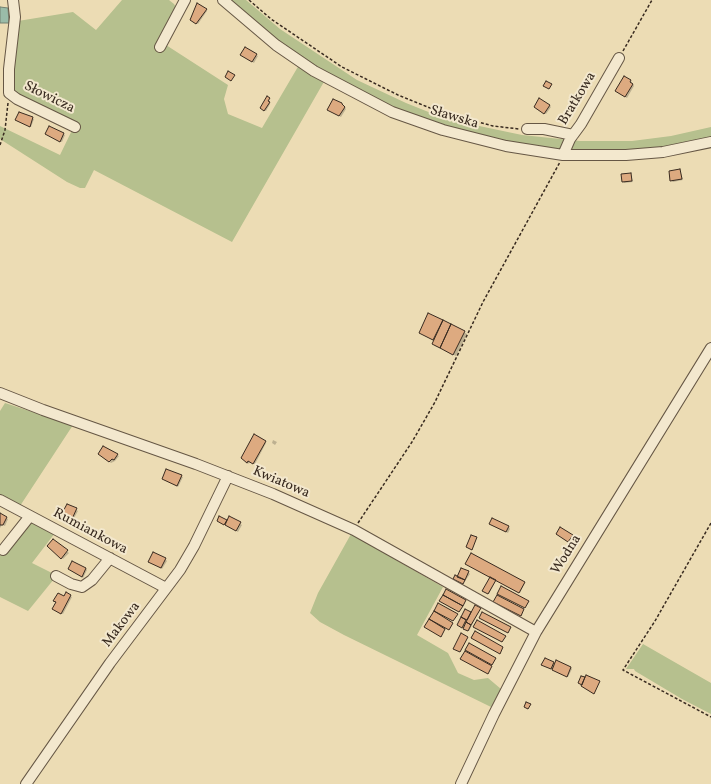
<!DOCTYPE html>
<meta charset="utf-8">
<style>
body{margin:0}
canvas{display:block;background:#ecdcb4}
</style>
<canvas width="711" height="784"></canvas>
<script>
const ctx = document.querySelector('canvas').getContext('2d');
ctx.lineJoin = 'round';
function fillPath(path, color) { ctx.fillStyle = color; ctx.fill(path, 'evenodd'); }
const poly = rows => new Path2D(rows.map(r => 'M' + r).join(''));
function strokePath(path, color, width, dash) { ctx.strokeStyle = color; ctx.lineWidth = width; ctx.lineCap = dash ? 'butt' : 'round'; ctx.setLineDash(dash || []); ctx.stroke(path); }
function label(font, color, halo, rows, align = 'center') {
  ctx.font = font + ' Vollkorn,serif'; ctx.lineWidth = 4; ctx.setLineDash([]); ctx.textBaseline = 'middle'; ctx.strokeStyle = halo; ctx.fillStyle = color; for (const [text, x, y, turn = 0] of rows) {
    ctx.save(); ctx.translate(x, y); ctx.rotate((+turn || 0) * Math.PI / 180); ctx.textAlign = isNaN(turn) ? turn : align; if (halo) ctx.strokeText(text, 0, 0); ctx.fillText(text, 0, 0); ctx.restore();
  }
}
const green = poly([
 [122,0,169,0,174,4,182,17,166,45,228,85,224,99,228,114,262,128,299,65,325,80,232,242,94,170,85,188,80,188,67,182,0,139,0,126,60,155,75,124,13,92,12,82,18,21,73,12,96,30],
 [230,0,246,0,280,29,357,80,406,103,446,119,522,135,580,141,632,141,671,136,711,127,711,139,674,147,625,151,579,151,527,146,466,132,405,112,353,87,313,65,270,35],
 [5,403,73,425,20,506,0,496,0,411],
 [34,522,55,533,32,563,52,573,54,579,28,611,0,597,0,556,2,553,6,554,27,525],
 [351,534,443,587,417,635,448,653,458,673,474,680,488,678,501,689,491,707,344,635,320,622,310,613,318,593],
 [643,644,711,683,711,714,682,699,635,671,634,669,626,669]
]);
const water = poly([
 [0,7,8,8,9,23,0,23,0,7]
]);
const shadow = poly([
 [206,10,207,11,198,24,192,21],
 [256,55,258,56,254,63,243,56],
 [631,81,634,86,627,98,617,92],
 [269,99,270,104,266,111,262,109],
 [338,101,346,109,341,117,328,110],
 [549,105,551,107,546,114,536,109],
 [32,118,34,119,31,127,18,121],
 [50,127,65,135,62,142,46,134],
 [680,170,683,180,673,182,671,180],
 [631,174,633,182,624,183,623,181],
 [429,314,467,334,456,356,435,346,433,344,434,341,420,333],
 [273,440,277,442,275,445,272,443],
 [265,442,266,443,255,464,250,462,248,464,246,463,245,460],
 [101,455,117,455,119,456,115,461,111,463],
 [167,470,183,477,178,487,163,479],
 [68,505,78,511,73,520,67,517,66,520,63,518],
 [0,515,8,519,5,526,2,525,0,528],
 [230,517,242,525,238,532,218,521,220,518,227,522],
 [492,519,509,527,510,529,508,533,491,525],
 [53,541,69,553,63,559,48,546],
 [471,555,525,583,520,593,496,580,489,594,483,591,491,577],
 [165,559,167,561,162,569,151,563],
 [86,568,87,570,83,578,71,570],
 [468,572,470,574,463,584,454,579],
 [70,596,72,597,63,614,55,610,55,601],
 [476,606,480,609,469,631,458,625,461,619,467,623,469,620,462,617,466,610,472,614],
 [434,613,453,624,449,629,446,628,441,636,425,627],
 [545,659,555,664,571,667,572,669,568,677,544,666]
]);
const building = poly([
 [197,3,207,9,196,24,190,20,197,3],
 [245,47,257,54,252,62,240,55,245,47],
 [228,71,235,75,231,81,225,77,228,71],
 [624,76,631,80,630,82,633,84,625,97,615,91,624,76],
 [546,81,552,84,549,89,543,86,546,81],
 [267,96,270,98,268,101,270,102,264,111,260,108,267,96],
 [539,98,550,105,544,114,534,107,539,98],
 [333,99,342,103,342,104,345,107,339,116,327,110,333,99],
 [19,112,33,117,30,127,15,120,19,112],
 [49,126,64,133,60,142,45,134,49,126],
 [680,169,682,179,670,181,669,171,680,169],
 [631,173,632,181,622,182,621,174,631,173],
 [428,313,443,320,433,340,419,333,428,313],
 [443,320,451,324,440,348,432,344,443,320],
 [451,324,465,331,453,355,440,348,451,324],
 [254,434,266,441,253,464,248,461,247,463,241,458,254,434],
 [103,446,118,454,114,460,112,459,109,462,98,454,103,446],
 [166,469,182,475,177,486,162,479,166,469],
 [67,504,77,508,72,519,66,516,64,519,60,517,67,504],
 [0,513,7,517,3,525,0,525,0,513],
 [219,516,227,520,224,525,217,521,219,516],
 [229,516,241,522,236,531,225,525,229,516],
 [492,518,509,526,506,532,489,524,492,518],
 [560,527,573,535,568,542,556,534,560,527],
 [471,535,477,537,472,550,466,547,471,535],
 [53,539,68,550,61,559,47,546,53,539],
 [153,552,166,558,161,568,148,562,153,552],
 [471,553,525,582,519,593,465,564,471,553],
 [72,561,86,568,82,577,68,569,72,561],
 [461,568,469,571,465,580,457,577,461,568],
 [455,575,465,580,463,584,453,579,455,575],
 [490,577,496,580,488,594,482,591,490,577],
 [501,586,529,601,525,608,497,594,501,586],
 [446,589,466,600,463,606,443,595,446,589],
 [66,592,71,595,61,614,52,609,56,602,53,601,58,593,64,596,66,592],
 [443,595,463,606,459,612,439,601,443,595],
 [497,595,524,609,521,616,493,602,497,595],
 [438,603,458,614,453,621,434,611,438,603],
 [475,605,481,608,471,625,466,622,475,605],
 [465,609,471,612,467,620,461,617,465,609],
 [434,611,453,623,449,630,429,619,434,611],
 [482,612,511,627,508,633,479,618,482,612],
 [461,617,466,620,462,628,457,625,461,617],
 [429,619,445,629,441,637,424,627,429,619],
 [477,620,506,636,502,642,473,627,477,620],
 [466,622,471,625,468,631,463,629,466,622],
 [475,631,503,647,500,654,471,638,475,631],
 [461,633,468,637,460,652,453,649,461,633],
 [469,643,496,658,492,665,465,650,469,643],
 [465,651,492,666,488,674,460,659,465,651],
 [545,658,554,662,551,669,541,665,545,658],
 [556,660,571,667,567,677,552,670,556,660],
 [586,675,600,681,594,694,581,686,586,675],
 [581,676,585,677,582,685,578,683,581,676],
 [526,702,531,704,528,709,524,707,526,702]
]);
const path = poly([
 [249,0,271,19,342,67,398,95,440,112,493,126,519,129],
 [623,51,652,0],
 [0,145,5,130,8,103],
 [358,523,412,442,435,402,483,302,560,162],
 [711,523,655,621,623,670,711,717]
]);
const minor = poly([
 [13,0,15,17,9,69,9,93,17,99,75,127],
 [223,0,276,45,314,71,392,112,443,130,506,146,563,155,626,155,663,152,711,142],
 [160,47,185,0],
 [527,129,544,129,573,135],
 [563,155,570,139,581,124,619,58],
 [0,393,43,410,196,464,273,494,354,530,536,632],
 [0,500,166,588],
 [3,550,30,516],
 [56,576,71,584,82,587,92,580,110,558],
 [26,784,110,663,180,570,194,546,228,476],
 [461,784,494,714,536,632,711,348]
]);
const streetNames = [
 ["Słowicza",49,98,26],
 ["Bratkowa",578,99,-59],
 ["Sławska",454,118,17],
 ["Kwiatowa",281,483,23],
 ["Rumiankowa",90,532,28],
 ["Wodna",567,555,-58],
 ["Makowa",122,625,-53]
];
fillPath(green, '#b6c08e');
fillPath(water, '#9abca8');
strokePath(water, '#738272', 1);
fillPath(shadow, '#0003');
fillPath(building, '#ddaa80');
strokePath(building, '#392b20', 1);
strokePath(minor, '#665745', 12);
strokePath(path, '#392b20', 1.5, [3, 2]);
strokePath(minor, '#f3e8ce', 10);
label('14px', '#392b20', '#f3e8ce', streetNames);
</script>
